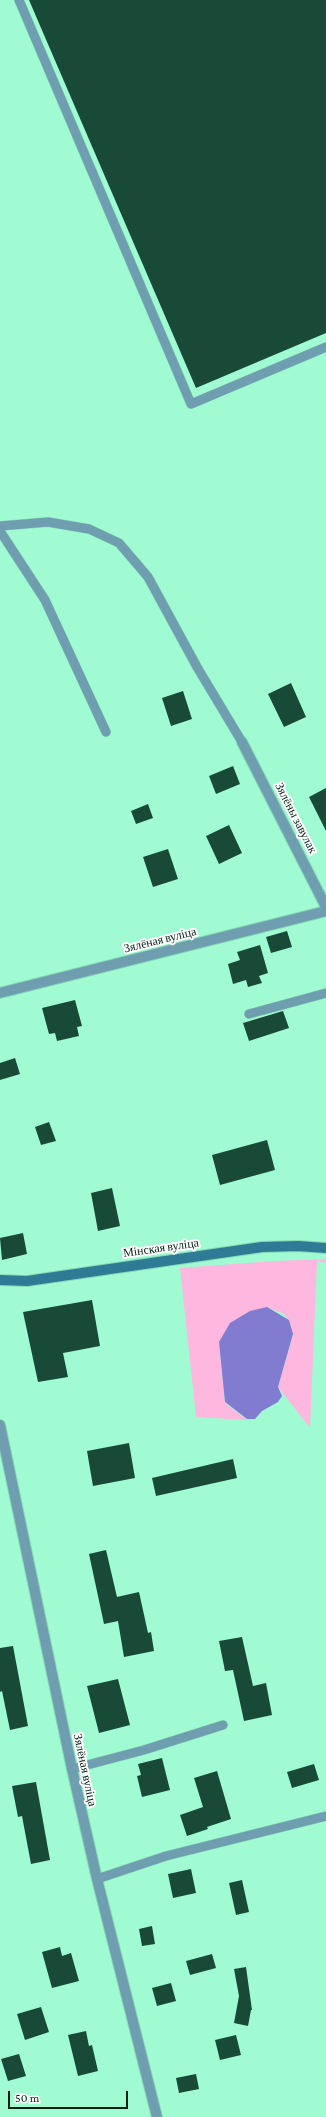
<!DOCTYPE html>
<meta charset="utf-8">
<style>
body{margin:0}
#map{position:relative;width:326px;height:2117px;overflow:hidden;background:#a0fbd3;font-family:"Crimson Pro",serif}
canvas{display:block}
.scale{position:absolute;left:8px;top:2091px;width:120px;height:18px;box-sizing:border-box;border:2px solid #032015;border-top:0;padding-left:5px;font-size:12px;line-height:14px;white-space:nowrap;color:#032015;-webkit-text-stroke:3px #fff;paint-order:stroke}
</style>
<div id="map">
<canvas width="326" height="2117"></canvas>
<div class="scale">50 m</div>
</div>
<script>
const ctx = document.querySelector('canvas').getContext('2d');
ctx.lineJoin = 'round';
function fillPath(path, color) { ctx.fillStyle = color; ctx.fill(path, 'evenodd'); }
const poly = rows => new Path2D(rows.map(r => 'M' + r).join(''));
function strokePath(path, color, width, dash) { ctx.strokeStyle = color; ctx.lineWidth = width; ctx.lineCap = dash ? 'butt' : 'round'; ctx.setLineDash(dash || []); ctx.stroke(path); }
function label(font, color, halo, rows, align = 'center') {
  ctx.font = font + ' "Crimson Pro",serif'; ctx.lineWidth = 4; ctx.setLineDash([]); ctx.textBaseline = 'middle'; ctx.strokeStyle = halo; ctx.fillStyle = color; for (const [text, x, y, turn = 0] of rows) {
    ctx.save(); ctx.translate(x, y); ctx.rotate((+turn || 0) * Math.PI / 180); ctx.textAlign = isNaN(turn) ? turn : align; if (halo) ctx.strokeText(text, 0, 0); ctx.fillText(text, 0, 0); ctx.restore();
  }
}
const green = poly([
 [326,1259,326,1263,317,1261,310,1428,278,1387,293,1335,289,1320,284,1314,267,1307,219,1343,225,1403,247,1420,196,1417,180,1268,275,1261]
]);
const water = poly([
 [267,1307,289,1320,293,1334,278,1387,282,1396,278,1402,262,1411,255,1419,247,1419,225,1402,219,1342,230,1323,250,1311]
]);
const building = poly([
 [29,0,326,0,326,333,196,388],
 [291,683,306,717,284,727,268,694],
 [183,691,192,719,171,726,162,698],
 [233,766,240,784,216,794,209,776],
 [326,788,326,831,309,797],
 [148,804,153,818,136,824,131,811],
 [229,825,242,853,219,864,206,836],
 [168,849,178,879,153,887,143,857],
 [287,931,292,947,271,953,266,937],
 [260,945,268,973,259,976,262,983,248,987,246,980,233,984,228,964,240,960,237,952],
 [75,1000,82,1026,77,1027,79,1036,57,1041,55,1033,49,1034,42,1008],
 [283,1011,289,1028,249,1041,243,1023],
 [15,1058,20,1074,0,1080,0,1063],
 [49,1122,56,1141,41,1145,35,1127],
 [267,1140,275,1170,220,1185,212,1155],
 [112,1188,120,1226,98,1231,91,1193],
 [23,1233,27,1254,2,1260,0,1238],
 [92,1300,100,1346,63,1353,68,1377,38,1382,23,1312],
 [129,1443,135,1478,93,1486,87,1451],
 [233,1459,237,1478,156,1496,152,1478],
 [106,1550,117,1597,139,1592,148,1633,151,1632,154,1651,124,1657,118,1621,104,1624,89,1554],
 [242,1637,253,1686,266,1683,272,1715,244,1721,233,1670,225,1671,219,1641],
 [13,1646,28,1726,10,1730,2,1691,0,1692,0,1648],
 [118,1679,130,1725,99,1733,87,1686],
 [162,1758,170,1790,142,1797,137,1776,141,1775,138,1764],
 [314,1764,319,1780,292,1788,287,1772],
 [217,1771,231,1819,207,1827,208,1829,187,1836,180,1815,203,1807,194,1778],
 [36,1782,50,1860,31,1864,22,1816,18,1817,12,1786],
 [191,1869,196,1893,173,1898,168,1874],
 [242,1880,249,1912,236,1915,229,1883],
 [152,1926,155,1944,142,1946,139,1929],
 [60,1947,62,1956,71,1953,79,1981,52,1988,42,1952],
 [212,1954,216,1968,190,1975,186,1961],
 [246,1967,252,2010,251,2010,248,2026,234,2023,239,1996,234,1969],
 [171,1983,176,2001,157,2006,152,1988],
 [41,2007,49,2032,25,2040,17,2014],
 [86,2031,89,2046,92,2045,98,2071,78,2076,68,2035],
 [236,2035,241,2055,220,2060,215,2040],
 [19,2054,26,2076,8,2081,1,2059],
 [196,2074,199,2089,179,2093,176,2078]
]);
const lane = poly([
 [19,0,191,404,326,347],
 [0,526,48,522,89,529,119,543,148,577,197,667,242,742],
 [0,531,45,600,106,732],
 [249,1014,326,993],
 [72,1769,144,1750,223,1725],
 [97,1879,166,1856,326,1816]
]);
const street = poly([
 [242,742,326,907],
 [0,993,326,911],
 [0,1425,72,1769,97,1879,157,2117]
]);
const secondary = poly([
 [0,1280,27,1281,262,1247,298,1246,326,1248]
]);
const streetNames = [
 ["Зялёны завулак",296,818,63],
 ["Зялёная вуліца",160,940,-14],
 ["Мінская вуліца",161,1248,-8],
 ["Зялёная вуліца",85,1770,78]
];
fillPath(green, '#feb7df');
fillPath(water, '#817cd0');
fillPath(building, '#194a37');
strokePath(lane, '#87d8b5', 10);
strokePath(street, '#87d8b5', 12);
strokePath(secondary, '#87d8b5', 12);
strokePath(lane, '#709eb1', 9);
strokePath(street, '#709eb1', 10);
strokePath(secondary, '#2e7b96', 10);
label('12px', '#032015', '#fff', streetNames);
</script>
